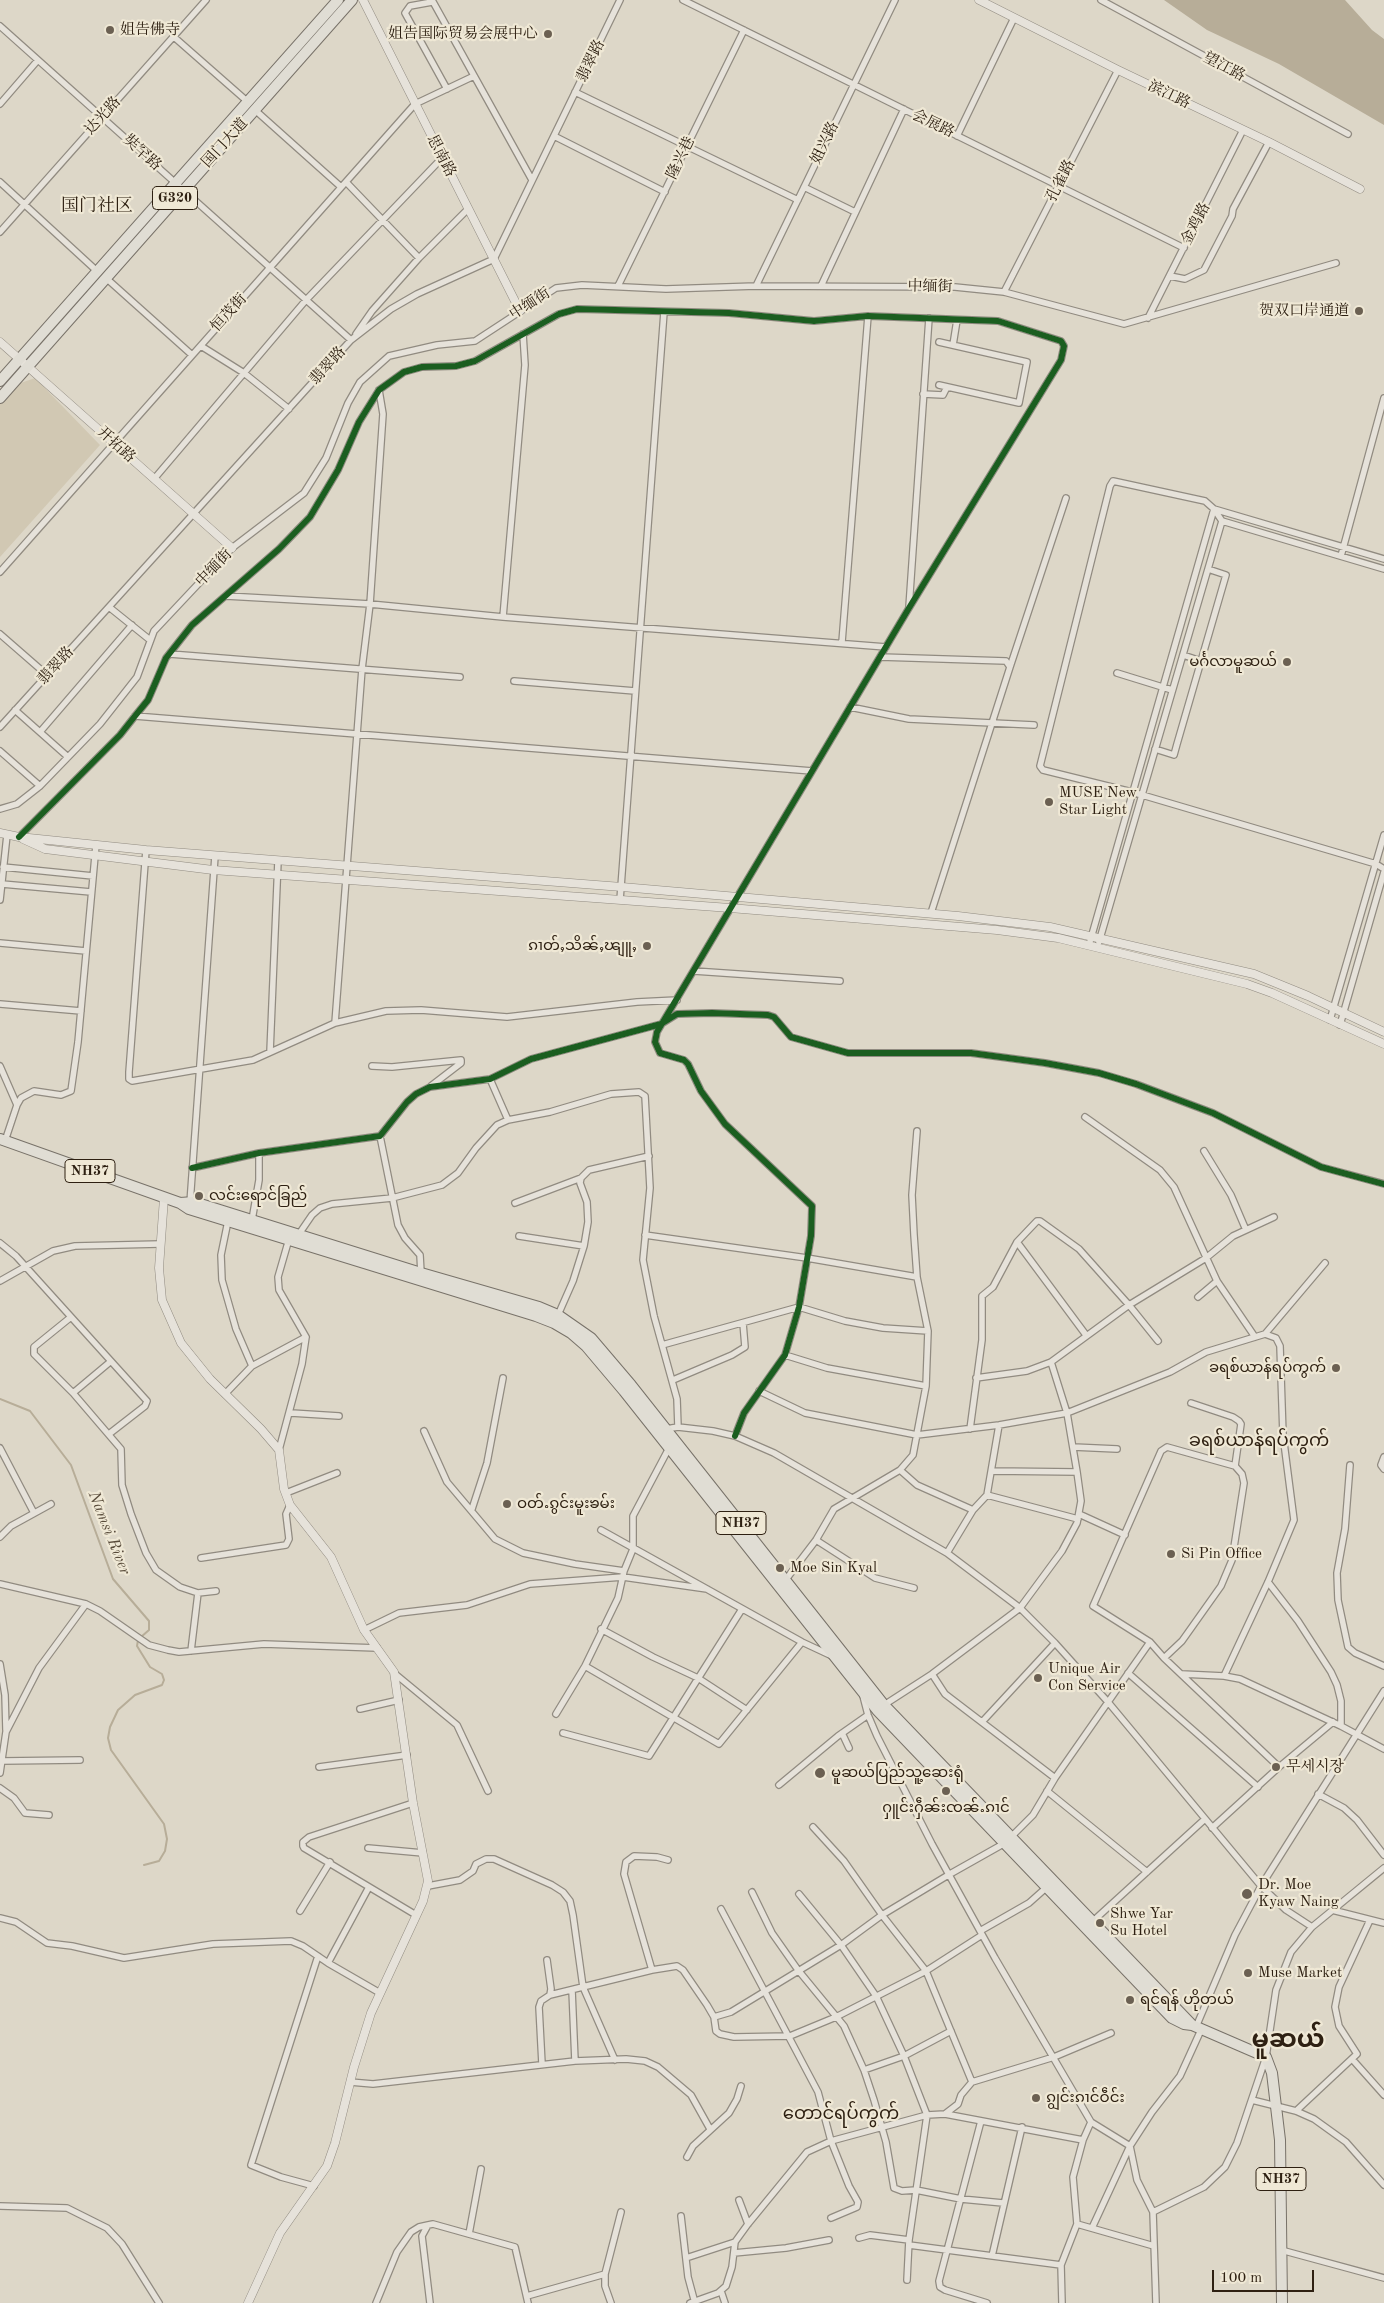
<!DOCTYPE html>
<meta charset="utf-8">
<style>
body{margin:0}
#map{position:relative;width:1384px;height:2303px;overflow:hidden;background:#ddd7c8;font-family:"Old Standard TT",serif}
canvas{display:block}
.scale{position:absolute;left:1212px;top:2270px;width:102px;height:22px;box-sizing:border-box;border:2px solid #2e2012;border-top:0;padding-left:6px;font-size:15px;line-height:18px;white-space:nowrap;color:#2e2012;-webkit-text-stroke:4px #efe8d5;paint-order:stroke}
</style>
<div id="map">
<canvas width="1384" height="2303"></canvas>
<div class="scale">100 m</div>
</div>
<script>
const ctx = document.querySelector('canvas').getContext('2d');
ctx.lineJoin = 'round';
function fillPath(path, color) { ctx.fillStyle = color; ctx.fill(path, 'evenodd'); }
const poly = rows => new Path2D(rows.map(r => 'M' + r).join(''));
function strokePath(path, color, width, dash) { ctx.strokeStyle = color; ctx.lineWidth = width; ctx.lineCap = dash ? 'butt' : 'round'; ctx.setLineDash(dash || []); ctx.stroke(path); }
function label(font, color, halo, rows, align = 'center') {
  ctx.font = font + ' "Old Standard TT","Noto Serif SC","Noto Serif KR","Noto Sans Myanmar",serif'; ctx.lineWidth = 4.5; ctx.setLineDash([]); ctx.textBaseline = 'middle'; ctx.strokeStyle = halo; ctx.fillStyle = color; for (const [text, x, y, turn = 0] of rows) {
    ctx.save(); ctx.translate(x, y); ctx.rotate((+turn || 0) * Math.PI / 180); ctx.textAlign = isNaN(turn) ? turn : align; if (halo) ctx.strokeText(text, 0, 0); ctx.fillText(text, 0, 0); ctx.restore();
  }
}
const green = poly([
 [35,378,100,445,0,557,0,403,15,385]
]);
const water = poly([
 [1164,0,1345,0,1372,30,1384,39,1384,125,1279,64,1207,30]
]);
const stream = poly([
 [0,1399,30,1411,71,1465,113,1579,149,1621,149,1630,141,1637],
 [138,1640,137,1646,150,1667,162,1674,164,1680,162,1685,135,1695,118,1710,110,1727,108,1738,111,1750,164,1824,167,1839,165,1851,159,1861,144,1865]
]);
const minor = poly([
 [432,0,532,180],
 [683,0,1184,248],
 [1101,0,1348,134],
 [432,2,410,6,405,13,447,89],
 [0,26,351,340],
 [174,37,248,102],
 [575,92,798,200],
 [0,104,38,60],
 [255,110,341,187],
 [554,136,665,192],
 [957,136,1014,18],
 [0,182,98,272],
 [346,182,419,258],
 [804,187,855,212],
 [0,232,206,0],
 [1170,276,1185,279,1204,270,1232,216,1233,209,1269,142],
 [106,278,192,355],
 [618,286,744,30],
 [756,286,895,0],
 [821,286,904,109],
 [1004,292,1118,70],
 [1148,318,1243,130],
 [356,334,372,311,419,258,468,209],
 [953,345,957,320],
 [201,346,244,373,289,409],
 [939,385,1019,403,1027,362,939,342],
 [923,394,943,395,947,387],
 [154,479,306,300,442,158],
 [1222,521,1214,509,1205,501,1113,481,1110,486,1040,766,1043,770,1132,792,1376,864,1384,869],
 [1341,556,1384,398],
 [0,572,415,104,474,76],
 [226,596,370,604,503,617,886,647],
 [109,607,150,640],
 [909,607,929,318],
 [503,617,525,365,523,334],
 [0,634,47,675],
 [842,642,868,316],
 [170,654,460,677],
 [1183,655,1201,661],
 [880,657,1006,661,1010,667,931,913],
 [1010,667,1066,498],
 [1117,673,1172,690],
 [514,681,635,691],
 [850,707,909,719,1034,725],
 [15,710,68,757],
 [135,716,812,771],
 [0,727,351,340,391,309,417,294,494,259,620,0],
 [40,732,132,625],
 [1155,749,1174,755,1177,744,1226,575,1208,569],
 [0,751,40,786],
 [0,809,17,804,40,786,100,724,137,677,154,631,232,548,304,493,326,458,348,403,360,382,389,356,437,345,475,341,556,288,582,285,666,289,756,286,955,287,1004,292,1124,324,1336,263],
 [19,837,120,735,135,716,148,700,166,658,192,625,279,549,310,517,338,470,359,422,379,390,404,372,422,367,456,366,475,361,559,314,577,309,729,313,814,321,868,316,998,321,1061,341,1064,346,1061,360,909,608,657,1032,655,1042,660,1053,684,1060,688,1064,701,1091,725,1124,812,1206,811,1236,799,1307,785,1355,744,1413,735,1436],
 [146,850,129,1072,129,1079,132,1081,253,1060,335,1023,386,1011,421,1010,507,1017,637,1002,677,1000],
 [3,867,93,876],
 [2,884,91,892],
 [0,900,7,835],
 [620,900,664,312],
 [1099,942,1222,521,1384,569],
 [0,943,86,951],
 [1089,945,1214,509,1384,559],
 [694,971,840,981],
 [0,1004,81,1011],
 [1330,1020,1384,835],
 [335,1023,362,669,370,604,383,414,379,390],
 [1340,1025,1384,872],
 [270,1052,278,861],
 [0,1066,17,1105,5,1141],
 [372,1066,392,1067,461,1060,461,1063,431,1086],
 [490,1079,508,1120],
 [17,1105,21,1098,34,1091,61,1095,71,1091,78,1042,96,845],
 [1085,1117,1160,1170,1174,1187,1217,1281,1198,1297],
 [380,1136,398,1225,405,1238,420,1255,421,1273],
 [1204,1151,1231,1195,1246,1230],
 [192,1168,259,1153,380,1136,407,1102,416,1094,430,1087,490,1079,531,1059,661,1024,677,1014,712,1013,768,1015,774,1017,791,1037,848,1053,971,1053,1045,1063,1099,1073,1136,1084,1213,1113,1321,1167,1384,1184],
 [190,1203,215,856],
 [515,1203,581,1178],
 [252,1220,259,1180,259,1153],
 [228,1221,221,1255,222,1280,236,1329,252,1366],
 [299,1234,312,1215,320,1208,332,1204,392,1198,442,1185,458,1173,476,1148,497,1125,508,1120,550,1112,611,1094,639,1092,645,1096,650,1188,643,1260,654,1316,677,1399,678,1427],
 [645,1235,807,1258,917,1277],
 [519,1236,584,1246],
 [1017,1242,1086,1335],
 [0,1243,16,1256,147,1401,145,1406,109,1434],
 [0,1281,53,1251,75,1246,160,1244],
 [1217,1281,1255,1337],
 [558,1315,573,1281,584,1246,588,1222,587,1202,580,1183,581,1178,589,1170,649,1156],
 [71,1317,34,1347,34,1354,73,1393,121,1449,122,1485,131,1514,146,1553,156,1570,180,1587,198,1593,216,1591],
 [662,1345,799,1307,845,1321,883,1328,928,1331],
 [785,1355,827,1368,926,1386],
 [976,1378,1027,1371,1051,1362,1129,1305,1206,1258,1233,1236,1274,1217],
 [673,1380,732,1355,745,1347,743,1323],
 [759,1391,805,1413,917,1435,999,1425,1067,1413,1170,1372,1206,1352,1265,1334,1325,1263],
 [73,1393,110,1362],
 [225,1394,252,1366,306,1337],
 [1191,1403,1233,1417,1239,1421,1241,1424,1235,1466],
 [291,1413,339,1416],
 [666,1429,678,1427,713,1431,735,1436,774,1453,947,1553,1020,1608,1055,1643,1108,1702,1261,1886,1286,1910,1312,1927],
 [970,1429,982,1340,982,1296,993,1287,1017,1242,1037,1221,1040,1221,1079,1249,1129,1305,1158,1341],
 [424,1431,447,1482,495,1539,523,1553,575,1564,624,1571],
 [1073,1447,1117,1449],
 [0,1448,34,1513],
 [279,1450,302,1364,306,1337,279,1290,278,1277,289,1239],
 [1384,1457,1381,1465,1384,1469],
 [1350,1465,1345,1529,1337,1573,1338,1600,1348,1647,1355,1653,1384,1666],
 [900,1470,917,1485,973,1510],
 [992,1471,1077,1472],
 [286,1493,337,1473],
 [987,1495,1078,1519],
 [472,1509,487,1463,503,1378],
 [1079,1514,1125,1535],
 [601,1530,802,1642,832,1656],
 [0,1537,11,1526,51,1504],
 [816,1540,875,1578,914,1588],
 [947,1553,973,1510,987,1495,999,1425],
 [201,1558,286,1545,289,1539,286,1514,290,1505],
 [784,1582,816,1540,834,1509,900,1470,913,1455,926,1386,928,1331,917,1277,914,1235,912,1195,917,1131],
 [1268,1582,1298,1621,1331,1672,1337,1685,1341,1701,1341,1726],
 [0,1584,86,1604,100,1611,149,1645,168,1650,179,1652,264,1644,377,1648],
 [601,1629,653,1657,698,1678,747,1710],
 [364,1630,399,1613,467,1605,530,1584,623,1577,707,1589],
 [191,1651,198,1593],
 [1164,1658,1182,1641,1221,1586,1232,1560,1244,1483,1242,1474,1235,1466,1167,1447,1161,1451,1093,1606,1150,1642,1164,1658,1279,1767],
 [0,1664,5,1695,6,1730],
 [585,1666,719,1744,802,1642],
 [394,1673,457,1725,488,1791],
 [1128,1673,1258,1787],
 [932,1674,945,1694,1055,1778],
 [1182,1674,1224,1676,1240,1679,1341,1726,1384,1749],
 [1224,1676,1268,1582,1294,1520,1283,1435,1280,1346,1276,1338,1265,1334],
 [863,1696,868,1715,877,1736,932,1844,995,1958,1091,2122,1130,2146,1137,2180,1153,2212,1156,2303],
 [884,1705,932,1674,1020,1608,1062,1551,1077,1523,1081,1501,1077,1472,1067,1413,1051,1362],
 [360,1709,399,1700],
 [556,1714,585,1666,618,1598,624,1571,633,1549,633,1516,669,1448],
 [982,1722,1055,1643],
 [563,1733,649,1756,742,1609],
 [842,1733,849,1748],
 [2,1761,80,1760],
 [319,1767,407,1755],
 [0,1773,6,1732,39,1668,86,1604],
 [779,1785,838,1736,868,1715],
 [0,1788,14,1798,25,1813,49,1815],
 [1047,1791,1147,1872],
 [1318,1794,1344,1808,1357,1820,1384,1855],
 [413,1803,309,1837,303,1842,303,1846,304,1848,416,1915],
 [813,1827,844,1861,882,1915,926,1971,972,2082],
 [1212,1828,1279,1767,1333,1722],
 [368,1848,423,1853],
 [428,1886,460,1880,473,1871,476,1864,486,1859,494,1859,552,1885,563,1892,570,1901,573,1915,583,1987,615,2060],
 [752,1892,772,1933,798,1970,844,2026,864,2070,874,2100,886,2142,894,2188,902,2191,916,2190,961,2199,1003,2203],
 [799,1894,841,1945,876,1996,904,2056,927,2115,909,2240,907,2280],
 [721,1909,818,2092,831,2141,849,2186,858,2202,857,2207,831,2218],
 [1332,1910,1384,1923],
 [300,1911,330,1862],
 [0,1918,16,1922,47,1943,72,1946,124,1958,213,1944,291,1941,303,1946,328,1963,380,1993],
 [1092,1922,1205,1819],
 [980,1931,1029,1903,1047,1887],
 [328,1963,369,1887],
 [652,1970,624,1874,626,1862,634,1856,657,1857,668,1860],
 [572,1990,575,2061],
 [550,1995,652,1970,677,1966,683,1970,707,2005,714,2017,716,2031,720,2034,734,2037,790,2036,836,2017,926,1971,982,1935],
 [714,2017,731,2012,841,1945,882,1915,950,1874,1005,1843,1033,1815,1055,1778,1150,1642],
 [1196,2027,1235,1935,1261,1886,1384,1691],
 [1352,2059,1384,2095],
 [542,2064,539,2007,541,2001,550,1995,551,1989,547,1960],
 [864,2070,904,2056,951,2031],
 [350,2082,373,2084,575,2061,626,2059,645,2061,658,2067,691,2095,710,2129],
 [1252,2100,1296,2111,1314,2119,1346,2142,1384,2185],
 [1296,2111,1357,2054,1339,2026,1335,2007,1339,1987,1370,1920],
 [945,2114,958,2104,961,2095,972,2082,1054,2057,1111,2033],
 [981,2121,939,2281,940,2287,945,2290,987,2303],
 [687,2157,693,2146,729,2113,737,2099,741,2086],
 [314,2186,281,2177,251,2165,318,1956],
 [739,2200,748,2224],
 [0,2206,67,2208,107,2228,122,2244,159,2303],
 [1153,2212,1204,2187,1225,2167,1237,2143,1266,2057,1276,1990,1291,1952,1312,1927,1384,1868],
 [681,2216,688,2277,695,2303],
 [1077,2224,1154,2246],
 [1092,2228,1130,2146,1152,2112,1180,2076,1201,2030],
 [469,2234,481,2169],
 [859,2238,870,2235,909,2240],
 [909,2245,1061,2265],
 [1281,2250,1384,2278],
 [734,2253,786,2248,829,2240],
 [992,2256,1022,2127],
 [686,2258,735,2242],
 [721,2291,725,2303],
 [527,2296,605,2274],
 [376,2303,397,2252,411,2232,419,2227,428,2225],
 [430,2303,422,2236,428,2225,433,2224,515,2247,528,2303],
 [611,2303,605,2286,605,2274,621,2212],
 [690,2303,718,2293,726,2286,732,2267,735,2242,748,2224,807,2152,831,2141,927,2115,945,2114,1083,2140],
 [1062,2303,1061,2265,1077,2224,1073,2177,1083,2140,1091,2122]
]);
const tertiary = poly([
 [363,0,520,311],
 [979,0,1118,70,1269,142,1360,189],
 [0,342,232,548],
 [0,833,19,837,146,850,622,887,958,916,1050,927,1254,974,1308,996,1384,1032],
 [23,839,45,849,213,870,730,908,997,930,1058,938,1247,984,1272,993,1384,1044],
 [164,1198,159,1268,162,1300,181,1343,210,1379,261,1429,279,1450,284,1489,290,1505,331,1557,364,1630,394,1672,413,1803,428,1881,423,1901,371,2013,354,2067,335,2143,327,2166,280,2233,248,2303]
]);
const trunk = poly([
 [0,381,338,0],
 [0,398,352,0],
 [0,1139,180,1203,189,1209,536,1316,554,1323,571,1333,586,1346,624,1391,877,1710,1172,2018,1184,2024,1192,2025],
 [180,1203,194,1202,421,1273,539,1307,558,1315,591,1338,631,1385,884,1705,1192,2025,1266,2057,1272,2073,1280,2140,1282,2303]
]);
const cycleway = poly([
 [19,837,120,735,135,716,148,700,166,658,192,625,279,549,310,517,338,470,359,422,379,390,404,372,422,367,456,366,475,361,559,314,577,309,729,313,814,321,868,316,998,321,1061,341,1064,346,1061,360,909,608,657,1032,655,1042,660,1053,684,1060,688,1064,701,1091,725,1124,812,1206,811,1236,799,1307,785,1355,744,1413,735,1436],
 [192,1168,259,1153,380,1136,407,1102,416,1094,430,1087,490,1079,531,1059,661,1024,677,1014,712,1013,768,1015,774,1017,791,1037,848,1053,971,1053,1045,1063,1099,1073,1136,1084,1213,1113,1321,1167,1384,1184]
]);
const markers = [
 [110,30,5,"#6b6052"],
 [548,34,5,"#6b6052"],
 [1359,311,5,"#6b6052"],
 [1287,662,5,"#6b6052"],
 [1049,802,5,"#6b6052"],
 [647,946,5,"#6b6052"],
 [199,1196,5,"#6b6052"],
 [1336,1368,5,"#6b6052"],
 [507,1504,5,"#6b6052"],
 [1171,1554,5,"#6b6052"],
 [780,1568,5,"#6b6052"],
 [1038,1678,5,"#6b6052"],
 [1276,1767,5,"#6b6052"],
 [820,1773,6,"#6b6052"],
 [946,1791,5,"#6b6052"],
 [1247,1894,6,"#6b6052"],
 [1100,1923,5,"#6b6052"],
 [1248,1973,5,"#6b6052"],
 [1130,2000,5,"#6b6052"],
 [1036,2098,5,"#6b6052"]
];
const shields = [
 [175,198,45],
 [90,1171,50],
 [741,1523,50],
 [1281,2179,50]
];
const shieldNames = [
 ["G320",175,198],
 ["NH37",90,1171],
 ["NH37",741,1523],
 ["NH37",1281,2179]
];
const poiNames = [
 ["姐告佛寺",120,30],
 ["姐告国际贸易会展中心",538,34,"right"],
 ["贺双口岸通道",1349,311,"right"],
 ["မင်္ဂလာမူဆယ်",1277,662,"right"],
 ["MUSE New",1059,793],
 ["Star Light",1059,810],
 ["ၵၢတ်ႇသိၼ်ႇၽျူႇ",637,946,"right"],
 ["လင်းရောင်ခြည်",209,1196],
 ["ခရစ်ယာန်ရပ်ကွက်",1326,1368,"right"],
 ["ဝတ်ႉၵွင်းမူးၶမ်း",517,1504],
 ["Si Pin Office",1181,1554],
 ["Moe Sin Kyal",790,1568],
 ["Unique Air",1048,1669],
 ["Con Service",1048,1686],
 ["무세시장",1286,1767],
 ["မူဆယ်ပြည်သူ့ဆေးရုံ",831,1773],
 ["ႁူင်းႁဵၼ်းၸၼ်ႉၵၢင်",946,1808,"center"],
 ["Dr. Moe",1258,1885],
 ["Kyaw Naing",1258,1902],
 ["Shwe Yar",1110,1914],
 ["Su Hotel",1110,1931],
 ["Muse Market",1258,1973],
 ["ရင်ရန် ဟိုတယ်",1140,2000],
 ["ၵျွင်းၵၢင်ဝဵင်း",1046,2098]
];
const streetNames = [
 ["翡翠路",591,61,-64],
 ["望江路",1224,67,28],
 ["滨江路",1169,95,26],
 ["达光路",103,116,-48],
 ["会展路",933,124,26],
 ["国门大道",225,143,-48],
 ["姐兴路",825,143,-64],
 ["奘罕路",142,153,42],
 ["思南路",441,156,63],
 ["隆兴巷",681,158,-64],
 ["孔雀路",1061,181,-63],
 ["金鸡路",1196,224,-63],
 ["中缅街",930,287,1],
 ["中缅街",530,304,-33],
 ["恒茂街",229,313,-48],
 ["翡翠路",328,366,-48],
 ["开拓路",116,445,42],
 ["中缅街",214,568,-46],
 ["翡翠路",56,666,-48]
];
const waterNames = [
 ["Namsi River",109,1533,68]
];
const quarterNames = [
 ["国门社区",97,206],
 ["ခရစ်ယာန်ရပ်ကွက်",1259,1441],
 ["တောင်ရပ်ကွက်",841,2114]
];
const townNames = [
 ["မူဆယ်",1288,2040]
];
fillPath(green, '#d1c8b3');
fillPath(water, '#b7ad98');
strokePath(stream, '#b7ad98', 2);
strokePath(minor, '#918b81', 8);
strokePath(tertiary, '#918b81', 9);
strokePath(trunk, '#787269', 12);
strokePath(minor, '#e6e2da', 5.5);
strokePath(tertiary, '#e6e2da', 8);
strokePath(trunk, '#e0ddd4', 10);
strokePath(cycleway, '#1b5e20', 6);
for (const [x, y, r, color] of markers) { const dot = new Path2D(); dot.arc(x, y, r, 0, 2 * Math.PI); ctx.fillStyle = color; ctx.fill(dot); strokePath(dot, '#efe8d5', 2); }
for (const [x, y, w] of shields) { const box = new Path2D(); box.roundRect(x - w / 2, y - 11.5, w, 23, 4); ctx.fillStyle = '#efe8d5'; ctx.fill(box); strokePath(box, '#2e2012', 1); }
label('bold 14px', '#2e2012', null, shieldNames);
label('15px', '#2e2012', '#efe8d5', poiNames, 'left');
label('15px', '#2e2012', '#efe8d5', streetNames);
label('italic 16px', '#584b3a', '#efe8d5', waterNames);
label('18px', '#2e2012', '#efe8d5', quarterNames);
label('bold 25px', '#2e2012', '#efe8d5', townNames);
</script>
